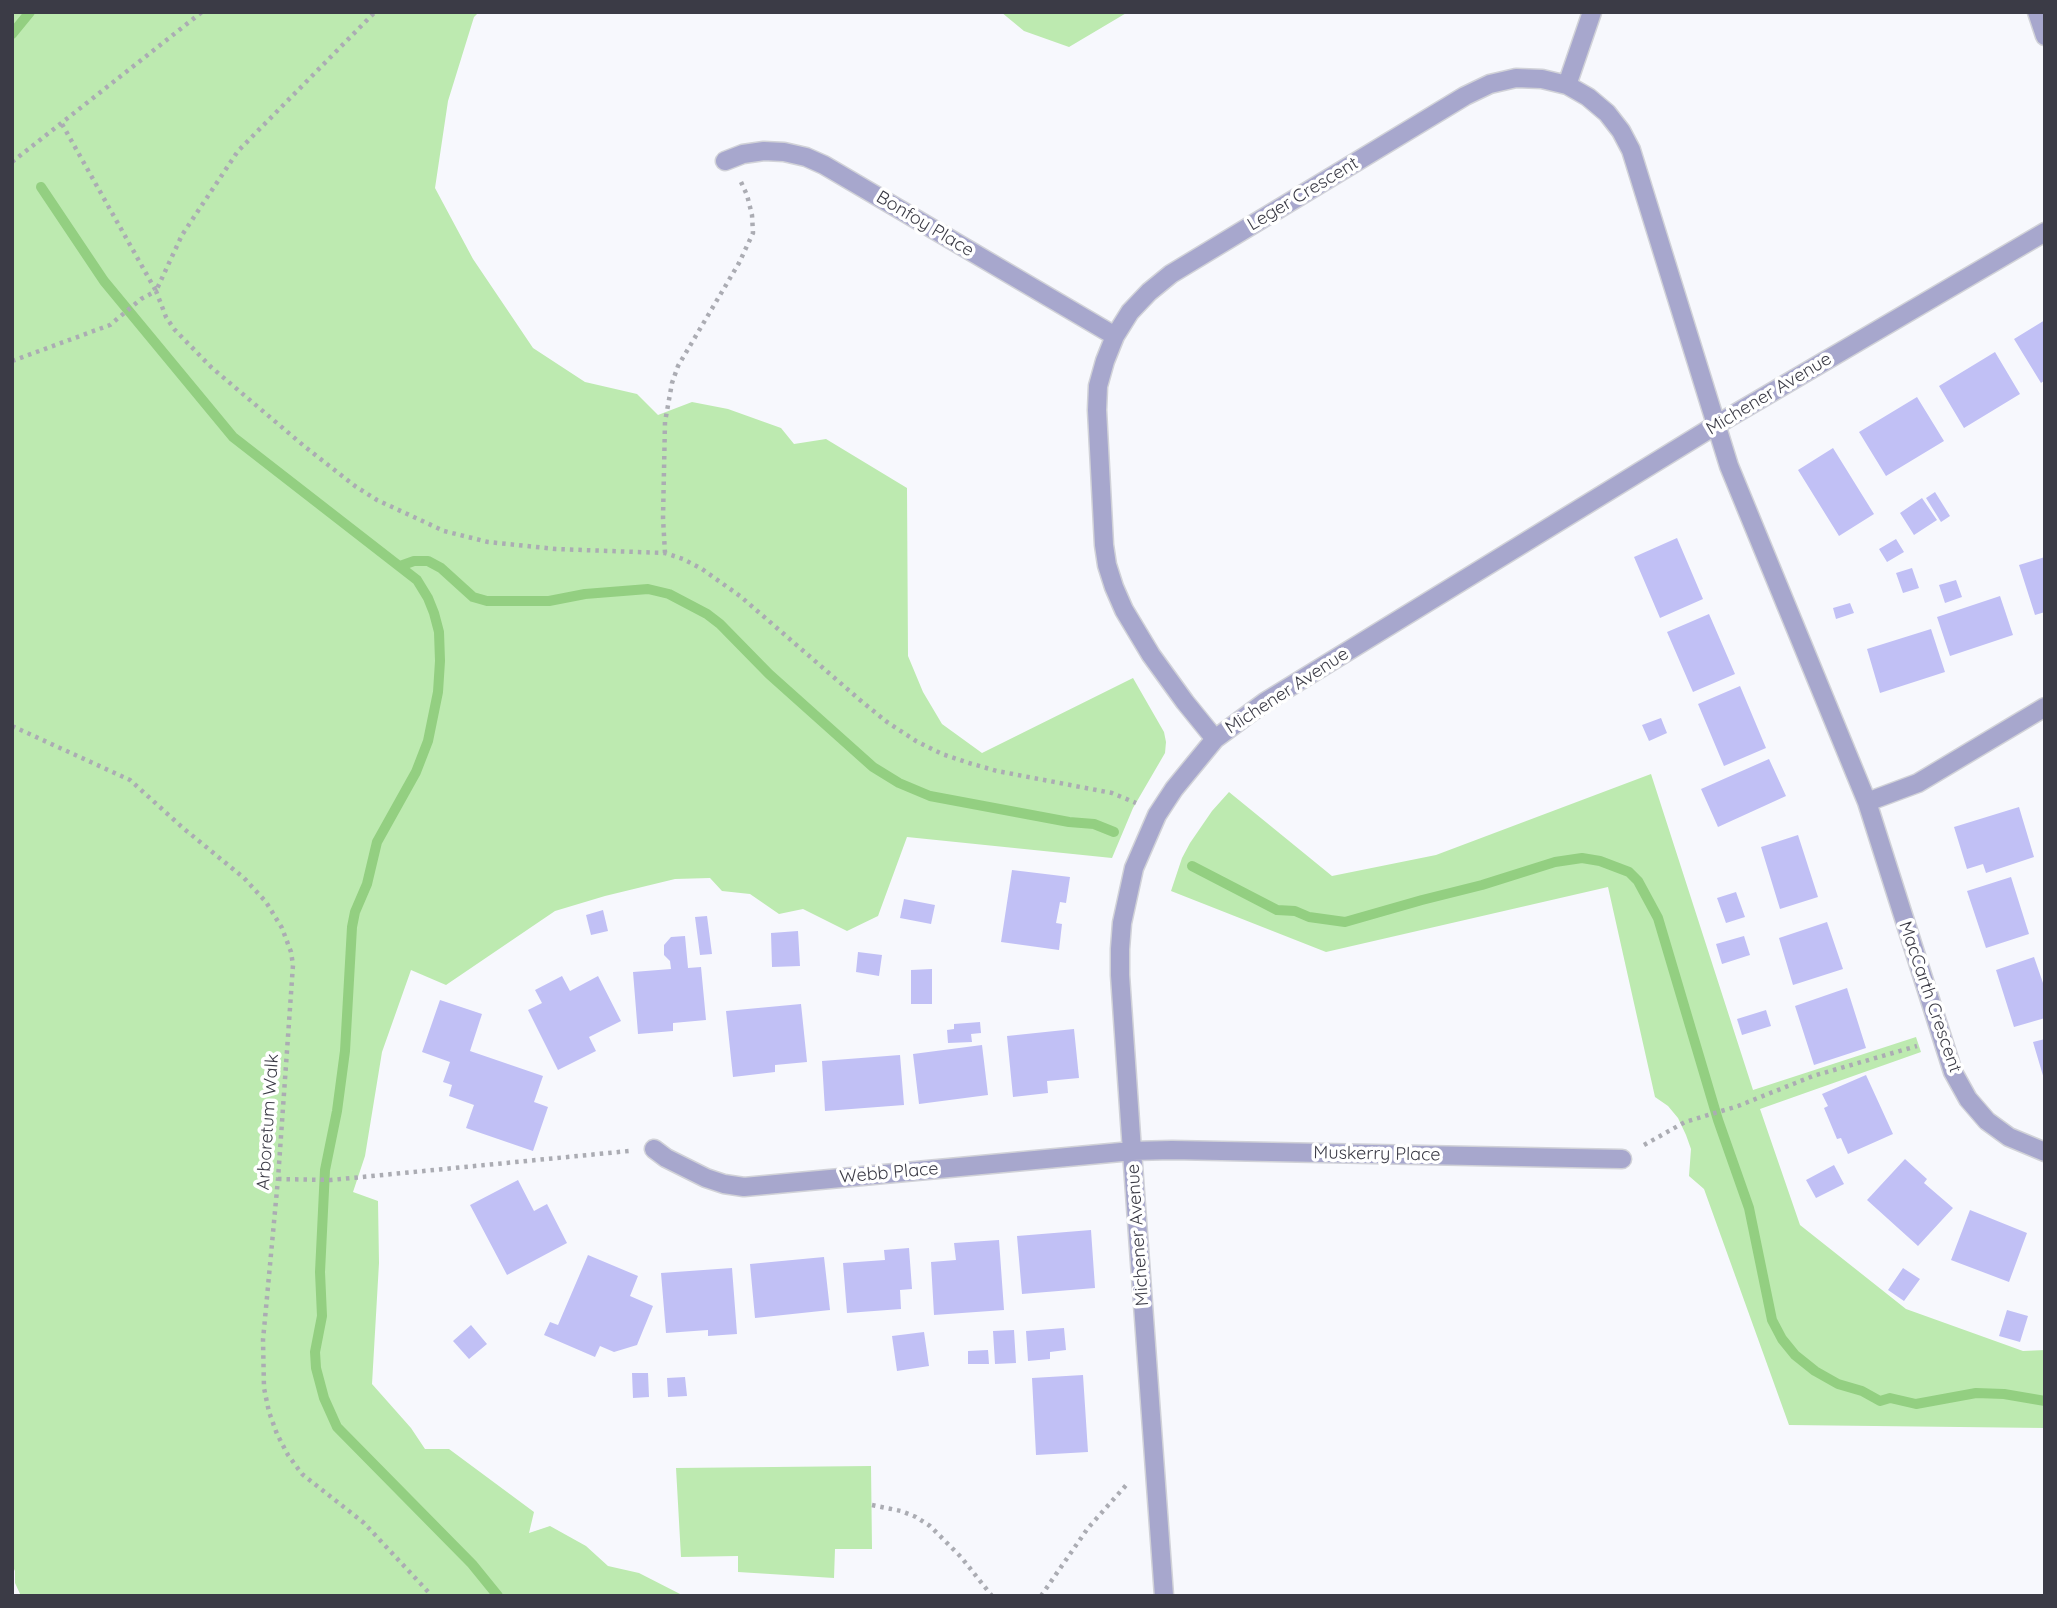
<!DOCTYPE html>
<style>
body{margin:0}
#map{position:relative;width:2057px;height:1608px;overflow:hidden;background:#f7f8fd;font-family:Quicksand,sans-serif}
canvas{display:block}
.frame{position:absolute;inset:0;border:14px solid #3b3b46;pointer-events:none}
</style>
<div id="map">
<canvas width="2057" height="1608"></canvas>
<div class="frame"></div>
</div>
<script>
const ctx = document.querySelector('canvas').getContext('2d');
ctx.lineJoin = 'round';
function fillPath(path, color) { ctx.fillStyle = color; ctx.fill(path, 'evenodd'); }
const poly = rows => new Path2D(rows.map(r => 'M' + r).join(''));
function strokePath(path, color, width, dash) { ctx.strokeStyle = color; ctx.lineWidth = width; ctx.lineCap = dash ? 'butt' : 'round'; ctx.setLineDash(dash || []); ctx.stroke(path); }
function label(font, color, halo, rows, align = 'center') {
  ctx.font = font + ' Quicksand,sans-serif'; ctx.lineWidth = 7; ctx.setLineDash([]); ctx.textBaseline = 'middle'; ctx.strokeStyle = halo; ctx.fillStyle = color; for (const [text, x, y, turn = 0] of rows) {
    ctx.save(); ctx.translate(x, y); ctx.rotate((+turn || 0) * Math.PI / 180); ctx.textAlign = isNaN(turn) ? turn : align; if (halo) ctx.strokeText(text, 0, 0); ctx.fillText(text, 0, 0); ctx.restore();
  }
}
const green = poly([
 [12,12,479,12,474,17,448,101,435,188,473,259,533,348,585,382,637,394,658,415,692,402,728,409,781,428,794,444,826,439,907,488,908,656,923,692,942,724,982,753,1133,678,1164,732,1166,742,1165,753,1133,808,1112,858,907,837,878,916,847,931,803,909,779,914,750,894,722,891,710,878,675,879,605,896,555,911,446,985,411,970,382,1052,365,1156,353,1192,378,1201,379,1263,372,1384,411,1428,425,1449,449,1449,534,1512,529,1533,550,1526,586,1546,608,1566,639,1573,684,1596,21,1596,15,1583,15,1571,12,1565],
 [1001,12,1128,12,1069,47,1024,31],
 [1651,774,1753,1090,1916,1037,1921,1052,1760,1109,1800,1225,1906,1309,2023,1351,2045,1350,2045,1428,1789,1425,1704,1189,1689,1176,1691,1149,1686,1135,1678,1118,1668,1106,1655,1097,1608,887,1326,952,1171,891,1182,858,1190,843,1212,811,1229,792,1332,876,1436,855],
 [871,1466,872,1549,835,1549,834,1578,738,1572,738,1556,681,1557,676,1468]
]);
const stream = poly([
 [12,34,30,12],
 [41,187,104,281,233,437,417,580,428,598,434,613,439,632,440,661,438,692,428,741,416,772,377,842,367,884,355,912,352,927,345,1051,337,1111,325,1170,320,1272,322,1316,315,1352,316,1368,324,1398,337,1427,472,1564,498,1596],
 [400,566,414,561,428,561,441,568,473,597,487,601,549,601,585,594,648,589,669,594,707,614,720,624,769,674,873,767,899,783,930,796,1069,822,1094,824,1114,832],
 [1192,866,1277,910,1295,911,1309,917,1345,922,1422,900,1482,885,1555,862,1582,858,1600,861,1629,872,1638,881,1658,918,1718,1120,1749,1208,1772,1320,1782,1339,1795,1355,1815,1371,1838,1384,1862,1391,1880,1401,1890,1398,1916,1404,1976,1393,2004,1394,2045,1401]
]);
const building = poly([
 [2045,320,2045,380,2041,383,2014,339],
 [1995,352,2020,394,1964,428,1939,386],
 [1917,397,1944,441,1886,476,1859,432],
 [1833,448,1874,514,1839,536,1798,470],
 [1935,492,1950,516,1941,522,1926,498],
 [1922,498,1937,520,1914,535,1900,513],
 [1677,538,1703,599,1660,618,1634,557],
 [1896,539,1904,552,1887,562,1879,549],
 [2045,557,2045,612,2035,615,2019,565],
 [1912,568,1919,588,1903,593,1896,573],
 [1956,580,1962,597,1945,603,1939,585],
 [2000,596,2013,635,1950,656,1937,617],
 [1850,603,1854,613,1836,619,1833,608],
 [1709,614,1735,674,1693,692,1667,632],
 [1931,629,1945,672,1880,693,1867,649],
 [1740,686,1766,748,1724,766,1698,704],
 [1661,718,1667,733,1649,741,1642,725],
 [1769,759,1786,796,1718,827,1701,789],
 [2019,807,2034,857,1986,873,1983,864,1967,869,1954,827],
 [1798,835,1818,897,1780,909,1761,847],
 [1012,870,1070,877,1066,903,1060,902,1056,923,1062,924,1059,950,1001,942],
 [2011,877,2029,934,1986,948,1967,891],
 [1736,892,1745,917,1726,923,1717,898],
 [904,899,935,905,931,924,900,918],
 [603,910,608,931,591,935,586,915],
 [707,916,712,954,700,955,695,917],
 [1827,922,1843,969,1793,985,1779,938],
 [798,931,800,966,772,967,771,933],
 [685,936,688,968,701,967,706,1020,673,1023,673,1031,638,1034,633,972,671,969,670,961,664,955,664,945,671,937],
 [1744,936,1750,955,1722,964,1716,944],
 [858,952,882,955,879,976,856,972],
 [2034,957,2043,983,2045,982,2045,1018,2014,1027,1996,970],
 [932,969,932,1004,911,1004,911,970],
 [562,976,570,991,598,976,621,1021,589,1037,596,1051,558,1070,528,1010,542,1003,535,990],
 [1847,988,1866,1048,1814,1065,1795,1006],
 [440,1000,482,1014,470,1051,543,1076,534,1102,548,1107,533,1151,466,1128,474,1105,449,1096,452,1085,443,1082,450,1062,422,1052],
 [801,1004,807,1062,775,1065,775,1072,733,1077,726,1011],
 [1766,1010,1771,1026,1742,1035,1737,1019],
 [980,1022,981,1033,971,1034,972,1042,948,1043,947,1030,954,1029,954,1024],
 [1074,1029,1079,1078,1047,1081,1048,1093,1013,1097,1007,1036],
 [2045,1039,2045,1079,2044,1079,2033,1042],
 [982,1045,988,1095,919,1104,913,1054],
 [900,1055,904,1105,825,1111,822,1061],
 [1866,1075,1893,1134,1848,1154,1841,1138,1837,1139,1824,1108,1828,1106,1822,1094],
 [1905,1159,1927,1179,1924,1183,1953,1208,1918,1246,1867,1200],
 [1834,1165,1844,1184,1816,1198,1806,1180],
 [518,1180,534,1211,547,1204,567,1243,507,1275,470,1205],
 [1970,1210,2027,1233,2009,1282,1951,1260],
 [1091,1230,1095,1288,1022,1294,1017,1236],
 [999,1240,1004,1310,934,1315,931,1262,956,1260,954,1243],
 [909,1248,912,1289,900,1290,901,1309,847,1313,843,1263,885,1260,884,1250],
 [588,1255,638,1276,630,1296,653,1306,637,1345,614,1352,600,1346,595,1357,544,1335,550,1322,558,1325],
 [824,1257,830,1310,755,1318,750,1264],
 [732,1268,737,1334,708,1336,708,1330,666,1333,661,1273],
 [1903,1268,1920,1279,1904,1301,1888,1290],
 [2007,1310,2028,1316,2020,1342,1999,1336],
 [471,1325,487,1344,469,1359,453,1341],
 [1064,1328,1066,1350,1050,1352,1050,1359,1028,1361,1026,1331],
 [1014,1330,1016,1363,995,1364,993,1331],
 [924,1332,929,1366,897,1371,892,1336],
 [988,1350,989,1364,968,1364,968,1351],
 [632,1373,648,1373,649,1397,633,1398],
 [1083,1375,1088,1452,1036,1455,1032,1378],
 [685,1377,687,1396,668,1397,667,1378]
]);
const path = poly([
 [62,124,156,291,182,235,238,151,375,12],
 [12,162,202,12],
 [12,361,110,325,141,299,156,291,166,317,174,329,211,367,304,446,355,486,377,500,444,531,488,542,556,549,665,553,683,559,702,569,740,596,860,700,887,722,916,741,942,754,969,763,997,771,1112,793,1136,803],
 [665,553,663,518,665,422,672,383,678,366,739,263,753,233,752,215,747,195,741,182],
 [12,726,130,780,183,828,244,878,266,902,282,928,291,952,293,965,278,1179,263,1340,264,1388,269,1412,277,1434,288,1455,302,1474,364,1523,432,1596],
 [1644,1145,1685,1122,1738,1106,1813,1076,1917,1046],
 [278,1179,331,1180,629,1151],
 [872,1505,901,1511,916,1517,930,1526,961,1557,992,1596],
 [1041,1596,1088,1528,1128,1483]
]);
const minor = poly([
 [2037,12,2045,36],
 [1567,85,1592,12],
 [725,161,743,154,764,151,784,152,806,157,824,165,1115,336],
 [1215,739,1185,702,1151,655,1124,610,1114,587,1107,565,1104,545,1097,410,1098,386,1105,361,1115,336,1130,312,1149,292,1171,274,1465,96,1490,84,1516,78,1542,79,1567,85,1588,97,1607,113,1621,131,1631,150,1729,466,1867,802,1953,1072,1968,1099,1987,1121,2009,1137,2045,1152],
 [1867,802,1918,783,2045,707],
 [654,1149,666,1158,706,1178,724,1184,744,1187,1132,1151,1172,1150,1622,1159],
 [1164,1596,1132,1151,1120,975,1120,949,1122,923,1134,868,1157,815,1174,789,1215,739,1265,702,1716,425,2045,232]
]);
const streetNames = [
 ["Leger Crescent",1303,194,-31],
 ["Bonfoy Place",925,224,31],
 ["Michener Avenue",1769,394,-31],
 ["Michener Avenue",1287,691,-33],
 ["MacCarth Crescent",1930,997,71],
 ["Arboretum Walk",268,1122,-86],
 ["Muskerry Place",1377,1154,1],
 ["Webb Place",889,1173,-5],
 ["Michener Avenue",1138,1235,-94]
];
fillPath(green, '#bdeab0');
strokePath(stream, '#93cf81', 10);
fillPath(building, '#c1c0f5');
strokePath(minor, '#d1d2d8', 21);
strokePath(path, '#abacb3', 4.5, [3.5, 5]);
strokePath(minor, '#a7a7cd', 18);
label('18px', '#3b3b46', '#fff', streetNames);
</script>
